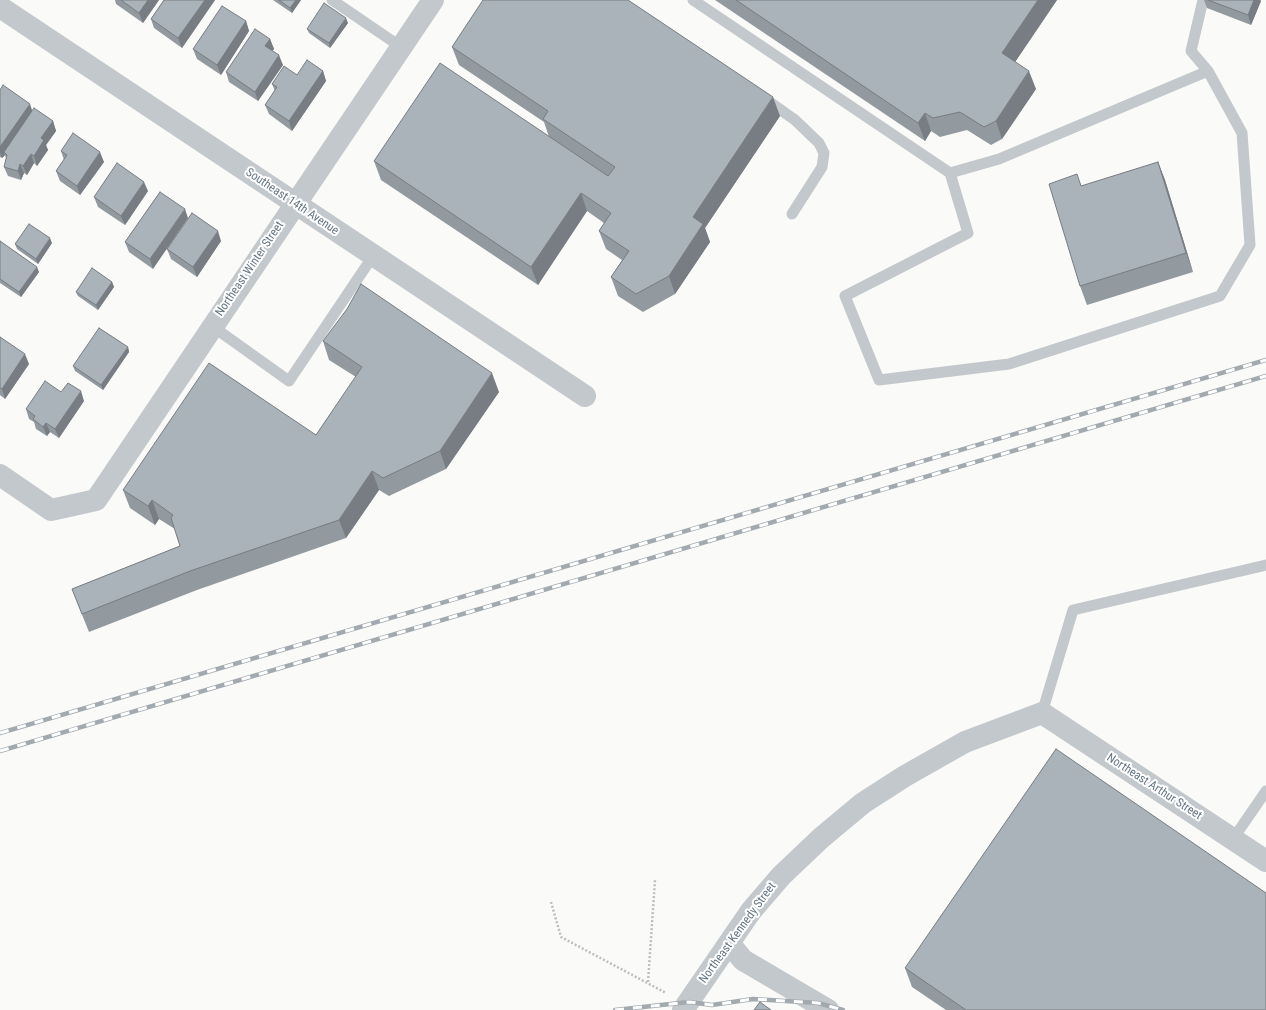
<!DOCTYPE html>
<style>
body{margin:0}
canvas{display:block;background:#fafaf8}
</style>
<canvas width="1266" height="1010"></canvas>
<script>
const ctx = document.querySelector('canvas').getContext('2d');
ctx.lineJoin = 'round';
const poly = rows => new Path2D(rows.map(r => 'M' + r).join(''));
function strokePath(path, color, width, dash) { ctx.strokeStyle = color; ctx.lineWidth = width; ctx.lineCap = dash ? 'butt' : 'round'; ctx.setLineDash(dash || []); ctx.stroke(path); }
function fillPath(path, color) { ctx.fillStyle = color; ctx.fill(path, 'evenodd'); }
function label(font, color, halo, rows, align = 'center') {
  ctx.font = font + ' "Roboto Condensed",sans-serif'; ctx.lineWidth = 4; ctx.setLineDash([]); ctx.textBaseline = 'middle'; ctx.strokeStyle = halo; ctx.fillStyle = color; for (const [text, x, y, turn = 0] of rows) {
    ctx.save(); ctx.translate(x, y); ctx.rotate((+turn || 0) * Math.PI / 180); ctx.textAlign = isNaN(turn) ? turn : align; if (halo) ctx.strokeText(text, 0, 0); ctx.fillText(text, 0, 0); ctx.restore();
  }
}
const path = poly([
 [551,902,561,937,666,993],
 [648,982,655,880]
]);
const lane = poly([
 [332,0,401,47],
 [693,0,950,173,968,233,845,296,879,380,1009,364,1220,296,1250,245,1242,133,1208,71,999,159,950,173],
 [1203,0,1191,51,1208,71],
 [764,98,795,120,819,143,824,153,822,167,792,214],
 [212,326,289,381,373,256],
 [1042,713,1073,610,1266,565],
 [1233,839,1266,791]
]);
const street = poly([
 [0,7,585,396],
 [0,475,51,510,96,500,433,0],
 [729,943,743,960,828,1010],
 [683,1010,751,911,781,876,821,838,863,803,905,776,965,742,1042,713,1266,861]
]);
const rail = poly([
 [0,733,1266,360],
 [0,751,1266,376],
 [615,1010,689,1002,712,1005,753,999,818,1003,843,1010]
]);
const wall = poly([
 [115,0,159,0,143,23,116,4],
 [164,0,215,0,182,48,154,28,151,19],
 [273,0,301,0,292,13],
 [715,0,1057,0,1015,62,1036,89,1002,139,991,145,967,130,940,137,931,131,925,141],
 [1204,0,1260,0,1261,1,1251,25,1207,8],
 [246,21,249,31,221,75,197,59,193,49],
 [348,23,330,48,309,33,307,29],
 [270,39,274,49,272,51,283,65,258,101,229,82,226,72],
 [452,47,780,116,705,228,710,242,675,294,643,312,618,296,611,277,622,260,606,249,599,231,604,223,587,211,538,285,381,180,374,161,549,137,544,122,459,65],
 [323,71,326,81,292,131,269,114,265,105,275,91,272,84,297,75],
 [0,90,33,111,53,121,56,131,46,145,48,150,37,166,34,163,27,175,24,173,21,180,8,176,4,167,6,158,5,155,2,158,0,157],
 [61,151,104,162,80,195,60,181,56,171,64,160],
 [1158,162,1165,180,1193,272,1087,305,1080,286,1082,186],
 [148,191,125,225,98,207,94,197],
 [160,192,153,269,129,252,125,242],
 [0,241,39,272,21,297,0,283],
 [221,241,197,277,171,259,167,249],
 [52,243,38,264,17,249,15,244],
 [112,282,114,287,98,310,78,296,76,292],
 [0,337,29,364,5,399,0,395],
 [323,341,499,392,446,469,389,496,379,490,346,538,197,590,89,632,79,607,72,589,180,546,175,529,159,519,155,525,130,508,123,490,316,435,356,377,329,360],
 [128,347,129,352,103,390,75,371,73,366],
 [61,392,84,401,59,438,50,432,47,436,36,429,34,422,29,419,26,409],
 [905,968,1266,1010,946,1010,912,987]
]);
const shadedWall = poly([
 [148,0,159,0,143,23,139,13],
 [205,0,215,0,182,48,178,38],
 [296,0,301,0,292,13,290,8],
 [1038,0,1057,0,1009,71,1002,53],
 [1254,0,1260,0,1261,1,1251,25,1248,15],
 [346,18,348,23,330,48,329,43],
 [246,21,249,31,221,75,217,65],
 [270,39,274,49,269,56,265,46],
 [279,55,283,65,258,101,255,92],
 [323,71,326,81,292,131,289,121],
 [1029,71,1036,89,1002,139,996,121],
 [773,97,780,116,705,228,710,242,675,294,669,276,693,217],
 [30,104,33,113,4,152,5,155,2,158,0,152,0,147],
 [925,113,931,131,925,141,918,123],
 [53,121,56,131,46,145,48,150,37,166,34,156,41,138],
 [100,152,104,162,80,195,77,186],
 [31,154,34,163,27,175,23,166],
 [1158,162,1165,180,1193,272,1186,253],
 [20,164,24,173,21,180,18,171],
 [144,182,148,191,125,225,121,216],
 [581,193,587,211,538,285,531,267],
 [185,209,188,218,153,269,150,259],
 [218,231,221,241,197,277,193,267],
 [50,238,52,243,38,264,36,259],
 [37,267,39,272,21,297,19,292],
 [112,282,114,287,98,310,96,305],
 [128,347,129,352,103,390,101,385],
 [25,354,29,364,5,399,2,389],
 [492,373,499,392,446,469,440,451],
 [81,391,84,401,59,438,55,429],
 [46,423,50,432,47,436,43,427],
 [372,471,379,490,346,538,339,520],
 [152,500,159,519,155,525,148,506]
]);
const building = poly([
 [121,0,148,0,139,13,121,0],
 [164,0,205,0,178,38,151,19,164,0],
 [279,0,296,0,290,8,279,0],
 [483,0,628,0,773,97,693,217,703,224,669,276,636,294,611,277,629,251,599,231,611,213,581,193,531,267,374,161,440,63,608,176,615,167,543,119,548,111,452,47,483,0],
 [736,0,1038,0,1002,53,1029,71,996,121,984,127,960,112,933,118,925,113,918,123,736,0],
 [1208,0,1254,0,1248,15,1208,0],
 [324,3,346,18,329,43,307,29,324,3],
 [222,6,246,21,217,65,193,49,222,6],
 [255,29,270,39,265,46,279,55,255,92,226,72,255,29],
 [307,60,323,71,289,121,265,105,277,87,272,84,284,66,297,75,307,60],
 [3,85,30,104,0,147,0,90,3,85],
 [34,108,53,121,41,138,44,140,34,156,31,154,23,166,20,164,18,171,4,167,7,155,4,152,34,108],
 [73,133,100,152,77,186,56,171,67,155,61,151,73,133],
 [1158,162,1186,253,1080,286,1049,184,1077,174,1081,186,1158,162],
 [117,163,144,182,121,216,94,197,117,163],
 [160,192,185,209,150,259,125,242,160,192],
 [192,213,218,231,193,267,167,249,192,213],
 [29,224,50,238,36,259,15,244,29,224],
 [0,241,37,267,19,292,0,279,0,241],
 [92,268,112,282,96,305,76,292,92,268],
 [361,284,492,373,440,451,383,478,372,471,339,520,190,571,82,614,72,589,180,546,171,518,173,515,152,500,148,506,123,490,209,363,316,435,362,367,323,341,347,309,361,284],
 [99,328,128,347,101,385,73,366,99,328],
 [0,337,25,354,2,389,0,388,0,337],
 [45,381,61,392,68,383,81,391,55,429,46,423,43,427,33,419,35,416,26,409,45,381],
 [1056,749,1266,893,1266,1010,966,1010,905,968,1056,749],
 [760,1002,771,1010,754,1010,760,1002]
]);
const streetNames = [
 ["Southeast 14th Avenue",292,202,34],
 ["Northeast Winter Street",250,269,-56],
 ["Northeast Arthur Street",1154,787,33],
 ["Northeast Kennedy Street",738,933,-54]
];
strokePath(path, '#bbbfc2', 2.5, [2, 2]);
strokePath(lane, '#c3c8cc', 11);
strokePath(street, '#c3c8cc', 22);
strokePath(rail, '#a2aab0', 4.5);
strokePath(rail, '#fff', 3, [9]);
fillPath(wall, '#929a9f');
fillPath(shadedWall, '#777d82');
fillPath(building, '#aab3b9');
strokePath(building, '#777d82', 1);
label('12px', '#657683', '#fff', streetNames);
</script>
